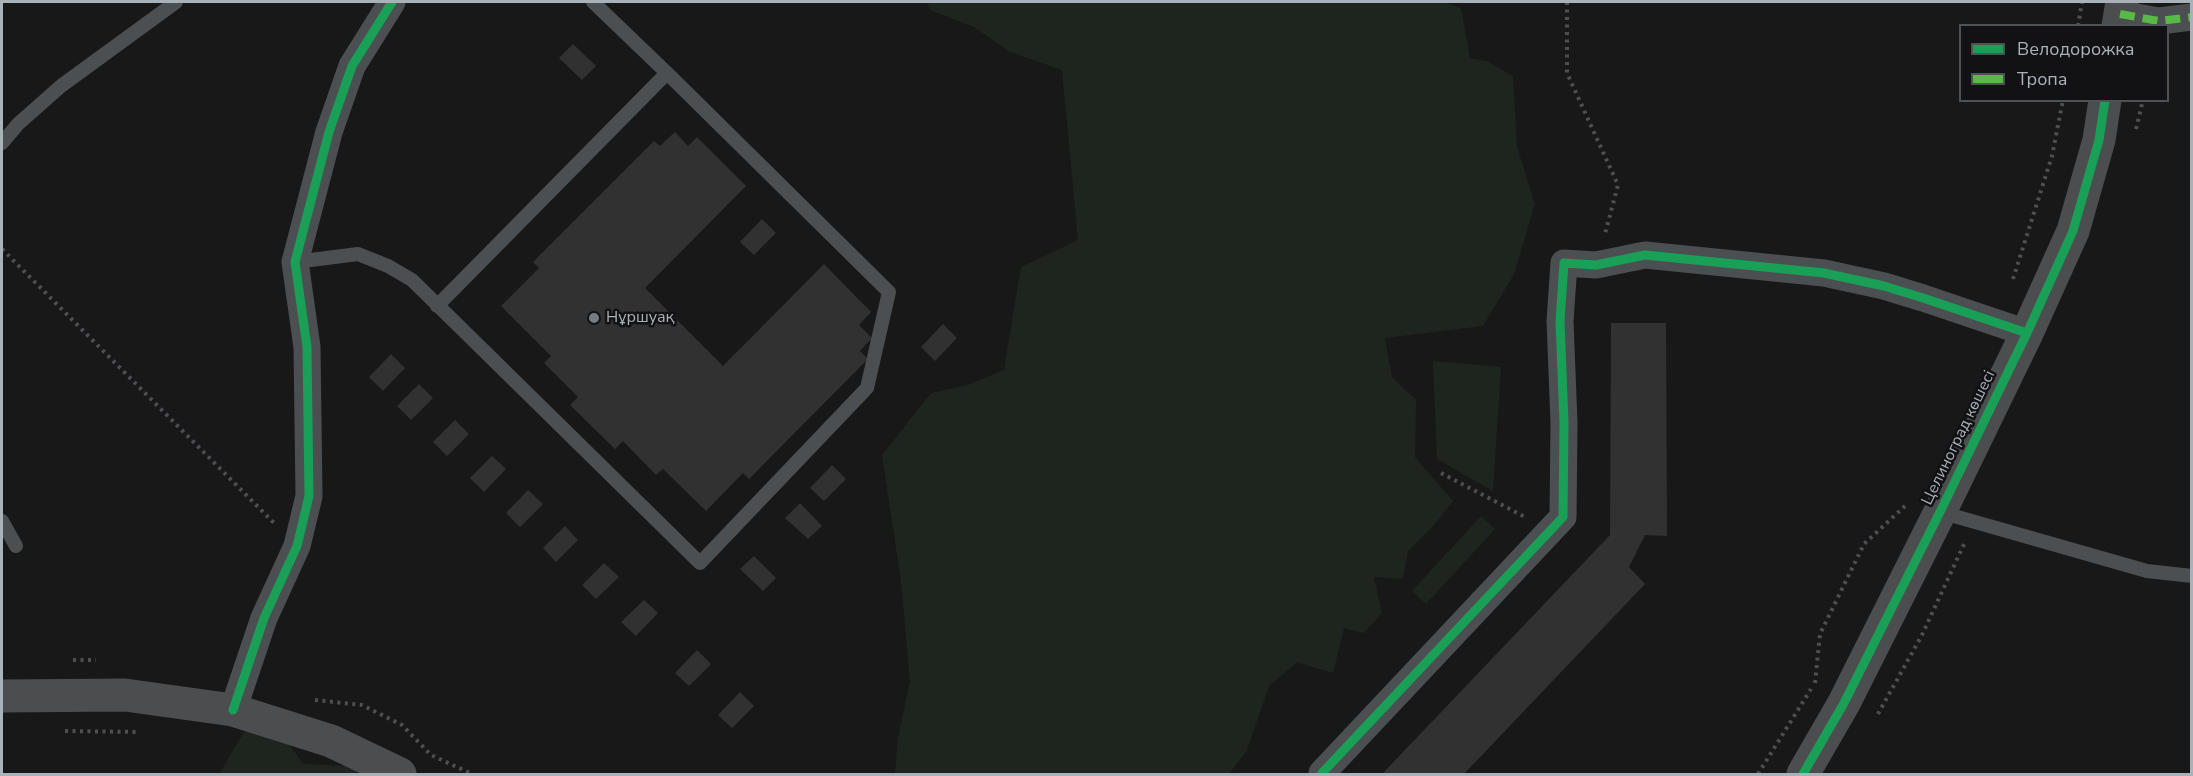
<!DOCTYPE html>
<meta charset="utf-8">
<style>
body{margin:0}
#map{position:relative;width:2193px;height:776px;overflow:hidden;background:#181818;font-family:"Nunito Sans",sans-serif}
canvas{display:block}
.frame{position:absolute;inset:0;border:3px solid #a9b1b9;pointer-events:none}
.legend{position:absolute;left:1959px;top:24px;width:210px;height:78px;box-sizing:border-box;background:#121214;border:2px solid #4e5256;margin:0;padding:8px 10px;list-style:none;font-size:18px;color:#a9b1b9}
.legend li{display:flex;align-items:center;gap:12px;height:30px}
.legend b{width:30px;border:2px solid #4e5256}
</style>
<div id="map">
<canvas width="2193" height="776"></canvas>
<div class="frame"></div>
<ul class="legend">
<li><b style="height:8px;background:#1a9f57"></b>Велодорожка</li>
<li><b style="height:8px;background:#58b947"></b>Тропа</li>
</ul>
</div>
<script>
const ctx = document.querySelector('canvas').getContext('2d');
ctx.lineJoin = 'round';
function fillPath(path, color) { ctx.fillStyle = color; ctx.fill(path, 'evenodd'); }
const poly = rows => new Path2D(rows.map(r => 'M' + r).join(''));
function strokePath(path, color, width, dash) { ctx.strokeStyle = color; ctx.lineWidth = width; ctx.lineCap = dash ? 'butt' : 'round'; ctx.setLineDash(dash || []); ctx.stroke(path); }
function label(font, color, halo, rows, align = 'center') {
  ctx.font = font + ' "Nunito Sans",sans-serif'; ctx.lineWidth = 5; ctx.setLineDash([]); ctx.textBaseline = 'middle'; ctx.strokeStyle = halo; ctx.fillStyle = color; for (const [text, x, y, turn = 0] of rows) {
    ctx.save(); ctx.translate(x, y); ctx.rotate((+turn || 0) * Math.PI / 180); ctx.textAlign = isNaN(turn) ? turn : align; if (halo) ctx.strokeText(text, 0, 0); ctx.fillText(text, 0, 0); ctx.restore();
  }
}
const green = poly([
 [927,2,1444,2,1461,8,1470,58,1487,61,1513,76,1517,147,1535,204,1514,274,1483,326,1385,338,1392,377,1416,400,1415,457,1453,501,1434,525,1408,551,1403,579,1374,577,1382,613,1364,633,1344,628,1333,673,1297,662,1269,686,1247,750,1229,774,895,774,898,738,910,681,901,581,882,455,931,393,968,385,1004,370,1021,267,1078,240,1062,70,1010,52,974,27,930,10],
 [1433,361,1501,367,1493,491,1437,459],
 [1481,516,1495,529,1426,604,1412,591],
 [266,721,280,731,303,764,354,766,357,774,219,774,244,732]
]);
const building = poly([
 [573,44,596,66,582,80,559,58],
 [675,132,688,146,697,137,746,186,645,288,723,366,824,264,871,312,859,325,872,338,860,351,868,359,749,479,743,473,706,511,663,469,656,475,623,441,615,449,570,405,578,397,544,363,551,356,501,306,539,268,533,262,654,141,660,146],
 [762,219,776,233,754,255,740,242],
 [1611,323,1666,323,1667,536,1645,535,1629,567,1645,584,1464,774,1382,774,1610,535],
 [943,324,957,338,935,361,921,347],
 [391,354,405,368,383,391,369,377],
 [419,384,433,398,411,420,397,406],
 [455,420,469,434,447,456,433,442],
 [492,456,506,469,484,492,470,478],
 [832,465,846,479,824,501,810,488],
 [528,490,543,504,520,527,506,513],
 [800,503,822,526,808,539,785,518],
 [565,526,578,540,556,562,543,548],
 [754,556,776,578,763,591,740,569],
 [604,563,619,577,596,599,582,585],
 [644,600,658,613,636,636,621,622],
 [697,650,711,664,689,686,675,673],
 [740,692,754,706,732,728,718,715]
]);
const path = poly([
 [1567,2,1567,73,1618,185,1605,234],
 [2078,26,2082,2],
 [2136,129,2143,100],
 [2,249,274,523],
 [2013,279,2052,156,2063,100],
 [1441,473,1525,517],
 [73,660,96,660],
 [1815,683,1820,634,1864,544,1905,506],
 [315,700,362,705,402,725,431,755,472,774],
 [1878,714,1922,635,1965,542],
 [65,731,139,732],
 [1758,774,1811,689]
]);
const lane = poly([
 [2,143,18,124,61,86,176,2],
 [295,262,358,254,388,266,412,280,700,563,867,388,889,292,667,73],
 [437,306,667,73,593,2],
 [1940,512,2147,571,2192,576],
 [2,521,16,546]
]);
const street = poly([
 [2120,14,2159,21,2192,17],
 [233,710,264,618,297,546,309,496,307,347,295,262,329,132,352,66,392,2],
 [1322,773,1563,517,1564,423,1560,321,1564,263,1596,265,1645,255,1824,273,1884,286,1923,298,2027,333]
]);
const secondary = poly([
 [2118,26,2122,2],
 [2,696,125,695,233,710,331,741,400,774],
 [1803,774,1844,703,1940,512,2027,333,2073,231,2099,140,2105,100]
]);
const quiet = poly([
 [2120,14,2159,21,2192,17]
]);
const cycleway = poly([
 [233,710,264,618,297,546,309,496,307,347,295,262,329,132,352,66,392,2],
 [1322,773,1563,517,1564,423,1560,321,1564,263,1596,265,1645,255,1824,273,1884,286,1923,298,2027,333],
 [1803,774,1844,703,1940,512,2027,333,2073,231,2099,140,2105,100]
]);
const markers = [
 [594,318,6,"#767b81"]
];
const poiNames = [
 ["Нұршуақ",606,318]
];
const streetNames = [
 ["Целиноград көшесі",1959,438,-64]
];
fillPath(green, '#1e251e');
fillPath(building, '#313132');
strokePath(path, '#4e4f53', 4, [3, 4.5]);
strokePath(lane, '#4c4f51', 14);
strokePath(street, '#4c4f51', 27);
strokePath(secondary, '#4b4d4f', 33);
strokePath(quiet, '#58b947', 8, [15, 8]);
strokePath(cycleway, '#1a9f57', 9);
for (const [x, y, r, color] of markers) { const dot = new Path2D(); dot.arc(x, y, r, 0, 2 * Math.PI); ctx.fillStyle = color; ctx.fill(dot); strokePath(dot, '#121214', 2); }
label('16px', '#a9b1b9', '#121214', poiNames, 'left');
label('16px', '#a9b1b9', '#121214', streetNames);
</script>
